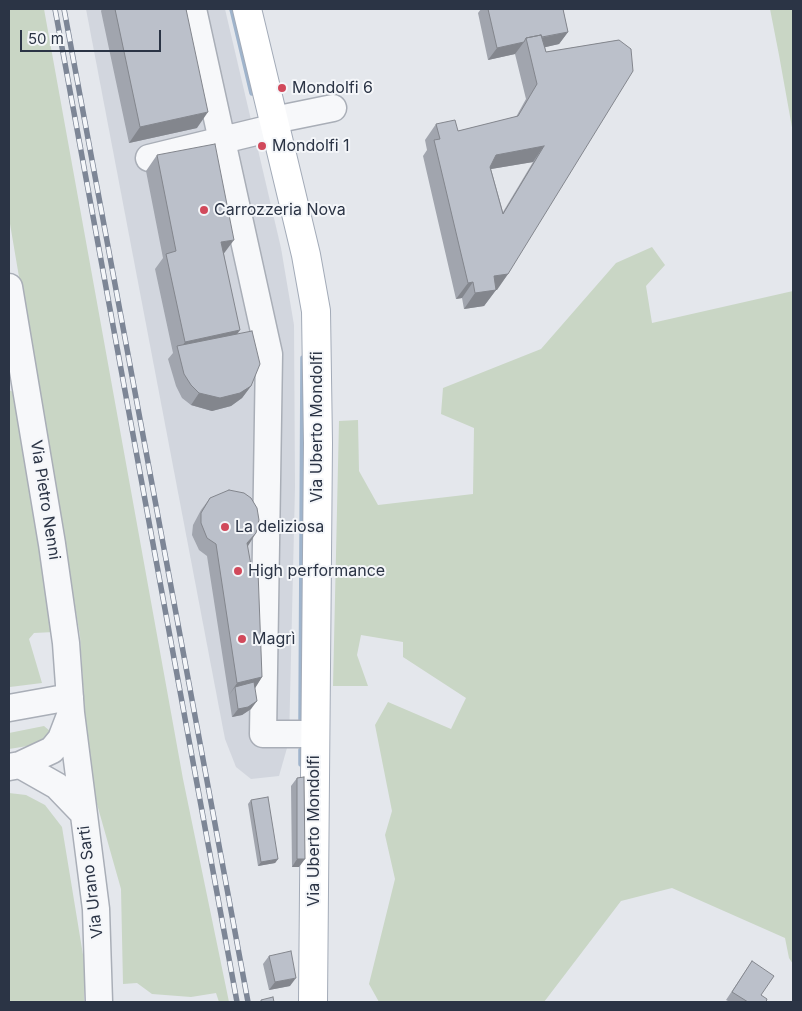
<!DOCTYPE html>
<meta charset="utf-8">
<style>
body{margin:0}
#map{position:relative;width:802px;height:1011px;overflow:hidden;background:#e4e7ec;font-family:Inter,sans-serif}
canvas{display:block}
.frame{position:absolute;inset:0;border:10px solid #2b3445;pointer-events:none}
.scale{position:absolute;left:20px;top:30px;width:141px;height:22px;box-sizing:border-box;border:2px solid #2b3445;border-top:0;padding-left:6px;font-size:15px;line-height:18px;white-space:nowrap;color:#2b3445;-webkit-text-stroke:4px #f4f6f9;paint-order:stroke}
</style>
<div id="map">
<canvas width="802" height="1011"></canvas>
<div class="frame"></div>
<div class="scale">50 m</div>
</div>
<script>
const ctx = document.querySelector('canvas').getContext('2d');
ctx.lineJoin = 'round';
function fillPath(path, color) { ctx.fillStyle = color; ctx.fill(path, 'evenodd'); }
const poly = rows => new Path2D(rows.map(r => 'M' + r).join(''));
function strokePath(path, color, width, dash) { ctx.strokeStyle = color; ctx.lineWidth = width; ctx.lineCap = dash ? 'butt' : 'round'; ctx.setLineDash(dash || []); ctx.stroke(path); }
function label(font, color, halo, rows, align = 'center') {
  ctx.font = font + ' Inter,sans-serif'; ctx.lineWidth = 4; ctx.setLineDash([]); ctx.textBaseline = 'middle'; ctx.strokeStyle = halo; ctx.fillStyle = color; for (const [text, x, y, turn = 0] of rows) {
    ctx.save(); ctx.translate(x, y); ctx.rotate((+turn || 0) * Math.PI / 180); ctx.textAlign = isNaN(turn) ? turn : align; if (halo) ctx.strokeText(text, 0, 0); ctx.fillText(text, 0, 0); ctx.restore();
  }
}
const built = poly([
 [86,9,225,9,281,248,294,325,295,487,289,741,279,776,251,779,236,767,225,739]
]);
const green = poly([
 [9,9,44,9,183,779,229,1002,219,1002,216,993,191,997,152,994,137,983,123,984,121,889,93,790,86,733,80,636,9,218],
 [770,9,793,9,793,133,779,55],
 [652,247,665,265,646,286,652,323,793,291,793,964,789,958,785,938,672,888,621,901,544,1002,379,1002,369,984,395,879,385,835,392,811,375,725,388,702,451,729,466,698,403,657,403,642,361,635,357,655,368,686,333,686,339,421,358,420,359,471,378,505,473,494,474,428,441,414,443,388,541,349,616,263],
 [9,390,17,394,54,632,34,633,29,639,42,683,10,687],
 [44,726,50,731,40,744,9,749,9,733],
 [9,793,26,795,45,805,62,827,84,961,84,1002,9,1002]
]);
const stream = poly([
 [232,9,252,93],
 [301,723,303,358],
 [301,764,301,750]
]);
const minor = poly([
 [193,9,269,354,263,734,315,734],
 [274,120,333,108],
 [149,158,276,127],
 [9,287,52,544,66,643,71,713,96,909,99,1002],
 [9,708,70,697],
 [20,765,57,786,83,813],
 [9,767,20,765,52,750,61,739,71,713]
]);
const major = poly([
 [247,9,306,255,316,311,318,443,313,1002]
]);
const rail = poly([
 [55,9,237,1002],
 [64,9,248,1002]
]);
const wall = poly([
 [102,9,186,9,197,128,129,143,101,11],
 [481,9,563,9,568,32,559,44,545,47,546,52,619,40,508,274,484,306,464,309,462,298,456,299,423,156,427,150,425,140,436,124,458,131,516,117,526,99,515,54,488,60,478,13],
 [533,162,503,212,491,169],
 [157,155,224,254,237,334,251,386,242,398,231,406,212,411,191,405,182,398,176,386,168,359,173,353,155,269,163,258,146,171],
 [210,498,247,546,262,677,255,687,251,709,242,715,232,717,207,556,199,550,192,535,193,525,201,510],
 [297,778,299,867,292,867,291,786],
 [251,800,278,859,275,863,258,866,248,804],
 [269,956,290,986,269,990,263,964],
 [752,961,761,995,766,1002,730,1002,726,1000]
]);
const shadedWall = poly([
 [568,32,559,44,529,51,527,41],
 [524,42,515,54,488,60,497,48],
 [208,112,197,128,129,143,140,127],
 [544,146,533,162,485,170,496,155],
 [234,240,222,256,221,242],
 [508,274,497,290,493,290,496,290,484,306,464,309,475,293,494,276],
 [473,282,462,298,456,299,468,283],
 [240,330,229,346,178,351,185,342],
 [251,386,242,398,231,406,212,411,191,405,199,393],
 [256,533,248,546,238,555,247,543],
 [262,677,254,690,235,687,229,695,237,683],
 [257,701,251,709,242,715,232,717,238,709],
 [278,859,275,863,258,866,261,862],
 [297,859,305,859,299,867,292,867],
 [296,978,290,986,269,990,275,982]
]);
const building = poly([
 [115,9,186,9,208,112,140,127,115,9],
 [488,9,563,9,568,32,542,37,541,35,526,38,524,42,497,48,488,9],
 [541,35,546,52,619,40,631,49,633,71,508,274,494,276,496,290,475,293,473,282,468,283,434,140,440,139,436,124,455,120,458,131,518,116,537,84,526,38,541,35],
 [544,146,503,214,490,167,496,155,544,146],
 [215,144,234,240,221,242,240,330,185,342,166,254,176,251,157,155,215,144],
 [252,331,260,364,251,386,240,393,220,398,199,393,191,385,184,374,177,346,252,331],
 [229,490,244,493,251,498,257,508,259,520,256,533,247,543,252,571,258,571,262,677,237,683,216,544,207,538,201,523,201,513,210,498,229,490],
 [254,682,257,701,248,707,238,709,235,687,254,682],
 [304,777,305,859,297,859,297,778,304,777],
 [268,797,278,859,261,862,251,800,268,797],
 [291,951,296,978,275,982,269,956,291,951],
 [752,961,774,976,761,995,767,999,766,1002,748,1002,732,992,752,961],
 [273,997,274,1002,261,1002,261,1000,273,997]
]);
const markers = [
 [282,88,5,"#d1495b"],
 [262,146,5,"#d1495b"],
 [204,210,5,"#d1495b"],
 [225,527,5,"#d1495b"],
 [238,571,5,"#d1495b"],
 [242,639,5,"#d1495b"]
];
const poiNames = [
 ["Mondolfi 6",292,88],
 ["Mondolfi 1",272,146],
 ["Carrozzeria Nova",214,210],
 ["La deliziosa",235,527],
 ["High performance",248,571],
 ["Magrì",252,639]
];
const streetNames = [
 ["Via Uberto Mondolfi",317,427,-90],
 ["Via Pietro Nenni",45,500,81],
 ["Via Uberto Mondolfi",314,831,-90],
 ["Via Urano Sarti",91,882,-97]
];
fillPath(built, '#d2d6de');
fillPath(green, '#c9d6c5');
strokePath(stream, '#9fb4cc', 5.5);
strokePath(minor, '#a9aeb7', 29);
strokePath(major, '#a3abb8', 30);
strokePath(minor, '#f7f8fa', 26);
strokePath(major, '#fff', 28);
strokePath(rail, '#7d8696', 5.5);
strokePath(rail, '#f4f6f9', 4, [11]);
fillPath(wall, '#a1a5ae');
fillPath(shadedWall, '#83868d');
fillPath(building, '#bbc0ca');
strokePath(building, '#83868d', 1);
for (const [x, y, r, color] of markers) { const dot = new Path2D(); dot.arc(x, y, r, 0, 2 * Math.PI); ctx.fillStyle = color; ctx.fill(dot); strokePath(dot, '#f4f6f9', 2); }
label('16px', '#2b3445', '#f4f6f9', poiNames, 'left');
label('16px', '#2b3445', '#f4f6f9', streetNames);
</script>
